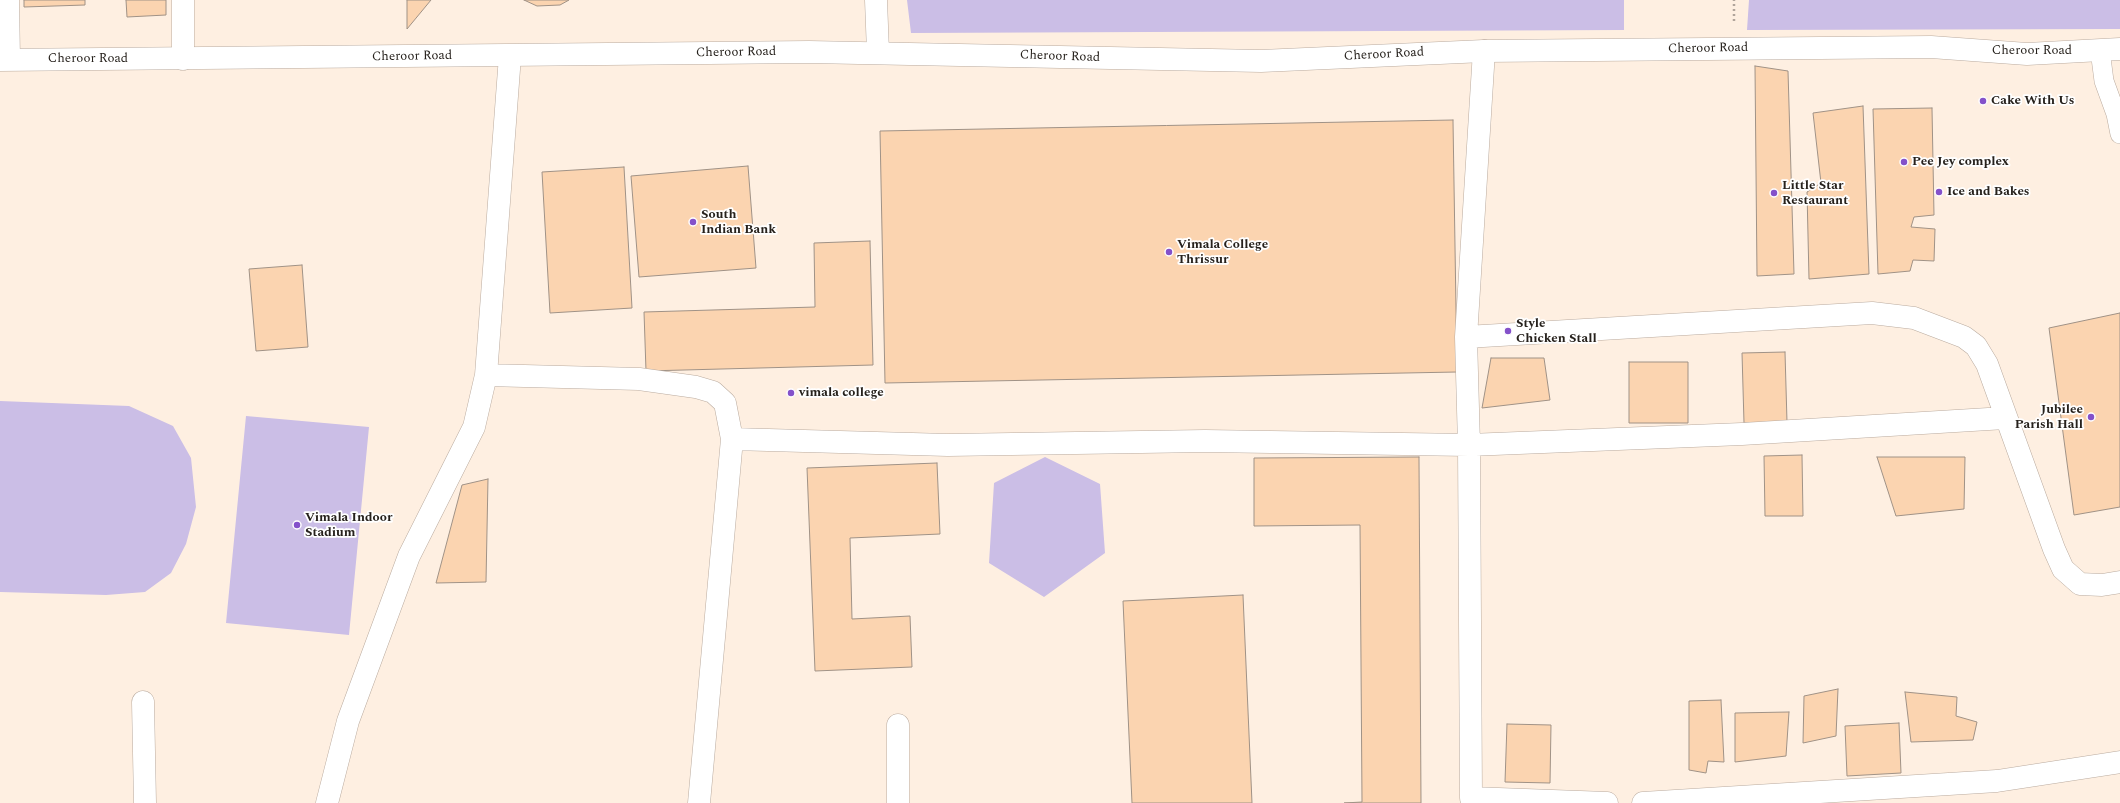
<!DOCTYPE html>
<style>
body{margin:0}
canvas{display:block;background:#feefe1}
</style>
<canvas width="2120" height="803"></canvas>
<script>
const ctx = document.querySelector('canvas').getContext('2d');
ctx.lineJoin = 'round';
function fillPath(path, color) { ctx.fillStyle = color; ctx.fill(path, 'evenodd'); }
const poly = rows => new Path2D(rows.map(r => 'M' + r).join(''));
function strokePath(path, color, width, dash) { ctx.strokeStyle = color; ctx.lineWidth = width; ctx.lineCap = dash ? 'butt' : 'round'; ctx.setLineDash(dash || []); ctx.stroke(path); }
function label(font, color, halo, rows, align = 'center') {
  ctx.font = font + ' Spectral,serif'; ctx.lineWidth = 3.5; ctx.setLineDash([]); ctx.textBaseline = 'middle'; ctx.strokeStyle = halo; ctx.fillStyle = color; for (const [text, x, y, turn = 0] of rows) {
    ctx.save(); ctx.translate(x, y); ctx.rotate((+turn || 0) * Math.PI / 180); ctx.textAlign = isNaN(turn) ? turn : align; if (halo) ctx.strokeText(text, 0, 0); ctx.fillText(text, 0, 0); ctx.restore();
  }
}
const green = poly([
 [907,0,1624,0,1624,30,911,33],
 [1749,0,2120,0,2120,29,1747,30],
 [0,401,129,406,173,426,191,458,196,507,186,544,171,573,145,592,106,595,0,592],
 [246,416,369,427,349,635,226,623],
 [1045,457,1100,484,1105,553,1044,597,989,563,994,483]
]);
const building = poly([
 [24,0,85,0,85,5,24,7,24,0],
 [126,0,166,0,166,15,127,17,126,0],
 [407,0,431,0,407,29,407,0],
 [524,0,569,0,560,5,537,6,524,0],
 [1755,66,1788,71,1794,274,1757,276,1755,66],
 [1863,106,1869,274,1809,279,1807,192,1821,183,1813,113,1863,106],
 [1932,108,1934,215,1914,217,1911,227,1935,229,1934,261,1913,260,1910,271,1878,274,1873,109,1932,108],
 [1453,120,1457,372,885,383,880,131,1453,120],
 [748,166,756,268,639,277,631,176,748,166],
 [624,167,632,308,550,313,542,172,624,167],
 [870,241,873,365,646,371,644,312,815,307,814,243,870,241],
 [302,265,308,347,256,351,249,269,302,265],
 [2120,313,2120,507,2074,515,2049,328,2120,313],
 [1785,352,1787,422,1744,423,1742,353,1785,352],
 [1491,358,1544,358,1550,400,1482,408,1491,358],
 [1629,362,1688,362,1688,423,1629,423,1629,362],
 [1802,455,1803,516,1765,516,1764,456,1802,455],
 [1419,457,1421,803,1344,803,1362,802,1360,525,1254,526,1254,458,1419,457],
 [1877,457,1965,457,1964,509,1896,516,1877,457],
 [937,463,940,534,850,538,852,619,910,616,912,667,815,671,807,468,937,463],
 [488,479,486,582,436,583,462,485,488,479],
 [1243,595,1252,803,1132,803,1123,601,1243,595],
 [1838,689,1836,736,1803,743,1804,696,1838,689],
 [1905,692,1957,697,1956,716,1977,722,1973,740,1911,742,1905,692],
 [1721,700,1724,762,1708,761,1706,773,1689,770,1689,701,1721,700],
 [1789,712,1786,756,1735,762,1735,713,1789,712],
 [1899,723,1901,773,1847,776,1845,726,1899,723],
 [1507,724,1551,725,1550,783,1505,782,1507,724]
]);
const path = poly([
 [1734,21,1734,0]
]);
const service = poly([
 [2100,50,2104,81,2116,114,2120,134]
]);
const minor = poly([
 [8,0,9,59],
 [183,0,183,59],
 [876,0,878,52],
 [1484,51,1466,337,1469,445,1742,434,2005,418],
 [510,56,486,375,639,379,696,387,713,392,725,403,732,439,699,803],
 [1466,337,1872,313,1914,318,1964,337,1976,346,1987,364,2054,549,2063,569,2080,584,2102,585,2120,582],
 [732,439,948,445,1205,441,1469,445,1471,798,1607,803],
 [143,702,145,803],
 [327,803,348,721,409,556,474,427,486,375],
 [898,803,898,725],
 [1643,803,1997,781,2120,762]
]);
const secondary = poly([
 [0,60,809,52,1261,61,1484,51,1931,47,2027,54,2120,49]
]);
const markers = [
 [1983,101,4,"#8451ca"],
 [1904,162,4,"#8451ca"],
 [1939,192,4,"#8451ca"],
 [1774,193,4,"#8451ca"],
 [693,222,4,"#8451ca"],
 [1169,252,4,"#8451ca"],
 [1508,331,4,"#8451ca"],
 [791,393,4,"#8451ca"],
 [2091,417,4,"#8451ca"],
 [297,525,4,"#8451ca"]
];
const streetNames = [
 ["Cheroor Road",1708,49,-1],
 ["Cheroor Road",2032,51],
 ["Cheroor Road",736,53,-1],
 ["Cheroor Road",1384,55,-3],
 ["Cheroor Road",412,57,-1],
 ["Cheroor Road",1060,57,2],
 ["Cheroor Road",88,59]
];
const poiNames = [
 ["Cake With Us",1991,101],
 ["Pee Jey complex",1912,162],
 ["Little Star",1782,186],
 ["Restaurant",1782,201],
 ["Ice and Bakes",1947,192],
 ["South",701,215],
 ["Indian Bank",701,230],
 ["Vimala College",1177,245],
 ["Thrissur",1177,260],
 ["Style",1516,324],
 ["Chicken Stall",1516,339],
 ["vimala college",799,393],
 ["Jubilee",2083,410,"right"],
 ["Parish Hall",2083,425,"right"],
 ["Vimala Indoor",305,518],
 ["Stadium",305,533]
];
fillPath(green, '#cbbee6');
fillPath(building, '#fbd4b0');
strokePath(building, '#a09286', 1);
strokePath(service, '#baab9f', 20);
strokePath(minor, '#baab9f', 23);
strokePath(secondary, '#baab9f', 23);
strokePath(path, '#b0a49a', 2.5, [2, 3]);
strokePath(service, '#fff', 19);
strokePath(minor, '#fff', 22);
strokePath(secondary, '#fff', 22);
for (const [x, y, r, color] of markers) { const dot = new Path2D(); dot.arc(x, y, r, 0, 2 * Math.PI); ctx.fillStyle = color; ctx.fill(dot); strokePath(dot, '#fff', 1.5); }
label('13px', '#26211c', '#fff', streetNames);
label('bold 13px', '#26211c', '#fff', poiNames, 'left');
</script>
